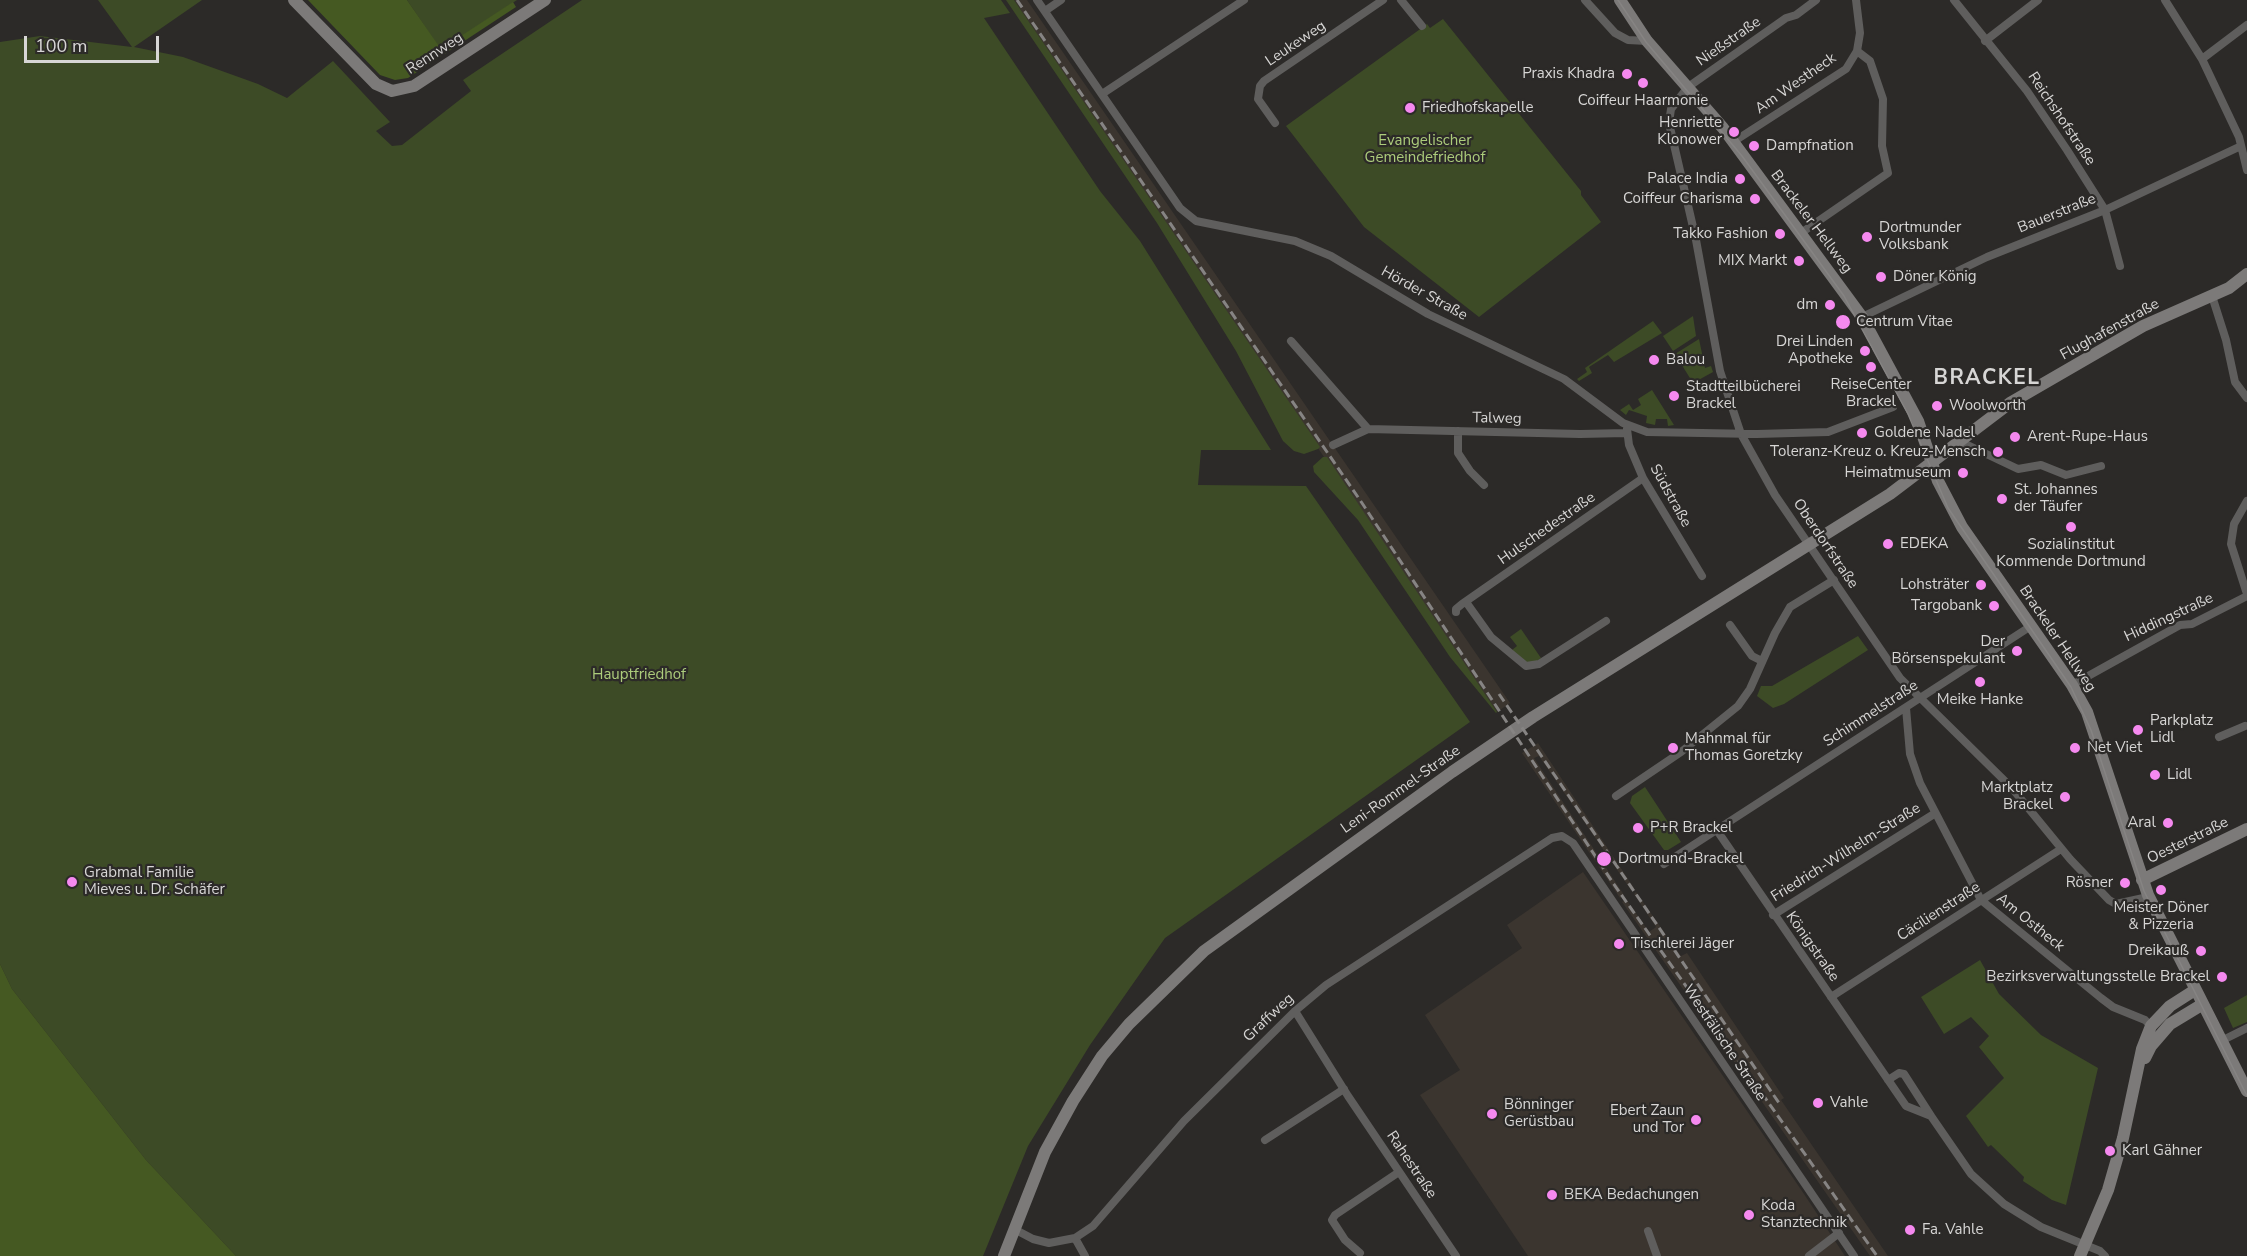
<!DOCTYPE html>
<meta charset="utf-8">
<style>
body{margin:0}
#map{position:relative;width:2247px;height:1256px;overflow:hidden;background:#2c2a28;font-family:"Nunito Sans",sans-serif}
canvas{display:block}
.scale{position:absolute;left:24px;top:36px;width:135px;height:27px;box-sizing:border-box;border:3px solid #d7d6d5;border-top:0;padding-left:8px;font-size:18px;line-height:21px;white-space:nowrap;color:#d7d6d5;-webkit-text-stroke:4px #2c2a28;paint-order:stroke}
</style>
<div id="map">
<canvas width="2247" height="1256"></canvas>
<div class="scale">100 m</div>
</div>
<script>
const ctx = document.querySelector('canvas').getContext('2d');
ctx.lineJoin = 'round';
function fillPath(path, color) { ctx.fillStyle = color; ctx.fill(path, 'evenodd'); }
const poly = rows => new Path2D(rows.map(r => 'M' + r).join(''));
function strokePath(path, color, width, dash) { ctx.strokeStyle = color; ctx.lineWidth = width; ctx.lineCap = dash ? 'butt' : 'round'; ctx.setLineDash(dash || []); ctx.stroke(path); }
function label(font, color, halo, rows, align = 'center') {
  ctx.font = font + ' "Nunito Sans",sans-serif'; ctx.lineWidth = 4.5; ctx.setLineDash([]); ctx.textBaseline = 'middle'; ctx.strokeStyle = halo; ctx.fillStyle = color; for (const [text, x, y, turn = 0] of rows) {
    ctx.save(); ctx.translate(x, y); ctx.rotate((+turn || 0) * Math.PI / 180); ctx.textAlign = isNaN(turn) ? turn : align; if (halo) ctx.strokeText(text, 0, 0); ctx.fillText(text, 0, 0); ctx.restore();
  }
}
const built = poly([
 [1014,0,1027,0,1510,703,1497,712],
 [1538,743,1634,888,1631,890,1539,756,1534,758,1624,895,1620,898,1522,753],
 [1583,872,1804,1194,1845,1256,1528,1256,1420,1095,1460,1070,1425,1015,1522,948,1507,925],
 [1636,892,1681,956,1687,953,1784,1098,1781,1100,1888,1256,1870,1256,1622,902,1626,899,1649,932,1656,927,1634,894]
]);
const green = poly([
 [98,0,202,0,134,47,183,57,258,84,287,98,333,61,390,122,376,131,392,146,402,145,471,91,463,80,582,0,1001,0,1010,13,984,18,1100,191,1140,241,1271,450,1201,450,1198,485,1306,486,1470,722,1165,938,1090,1045,1028,1146,983,1256,236,1256,146,1160,12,989,0,964,0,42,40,36,132,47],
 [407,0,517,0,441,50],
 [1006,0,1014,0,1320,447,1318,449,1304,454,1294,451,1283,441,1236,351,1157,223],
 [1443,19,1581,191,1581,195,1601,222,1479,317,1364,227,1286,126,1423,27,1427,24,1430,28],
 [1693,316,1696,336,1673,351,1663,336],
 [1653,321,1662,333,1614,362,1608,355,1589,367,1592,373,1579,381,1577,379,1587,372,1585,368],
 [1699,339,1705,368,1711,366,1713,372,1693,383,1675,354],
 [1652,390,1674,425,1668,426,1667,419,1656,419,1655,425,1646,423,1647,416,1629,410,1626,415,1620,410,1629,404,1633,410,1641,405,1638,399],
 [1323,457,1327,457,1497,712,1496,713,1450,657,1358,520,1314,472,1313,466],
 [1521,629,1541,658,1533,664,1528,664,1512,650,1517,646,1510,637],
 [1858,636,1868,650,1784,704,1773,708,1757,696,1761,686,1772,686],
 [1645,787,1681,842,1668,850,1664,850,1630,803,1632,796],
 [1980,960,1999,994,2041,1035,2098,1068,2066,1205,2052,1200,2023,1181,2024,1177,1991,1145,1988,1147,1966,1116,2004,1078,1979,1047,1989,1036,1971,1017,1944,1034,1921,997],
 [2247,995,2247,1022,2233,1028,2224,1008]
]);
const forest = poly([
 [308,0,407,0,441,49,513,2,516,7,408,78,395,80,380,75],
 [0,964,12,989,146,1160,236,1256,0,1256]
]);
const street = poly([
 [1037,0,1180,208,1196,221,1295,241,1331,256,1428,314,1564,379,1623,423,1647,432,1757,434,1828,432,1893,407],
 [1401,0,1422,26],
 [1585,0,1615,33,1628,40,1647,41],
 [1816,0,1796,15,1786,18,1688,87,1671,109,1669,123,1696,240,1720,371,1741,434,1775,495,1900,678,2011,787,2070,859,2109,900,2116,904,2148,897],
 [1954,0,2027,91,2067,150,2105,210,2120,266],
 [2165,0,2202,59,2239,137,2247,170],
 [1045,11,1061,0],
 [1985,41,2038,0],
 [2202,59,2247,25],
 [1102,94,1244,0],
 [1275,123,1258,99,1260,86,1264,81,1383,0],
 [1733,142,1846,69,1857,51,1860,33,1856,0],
 [1801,233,1888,173,1882,146,1883,99,1870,61,1857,51],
 [2212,296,2226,340,2235,382,2247,398],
 [1862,317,1987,257,2105,210,2241,146],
 [1291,341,1368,429],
 [1627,429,1629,445,1643,478,1702,576],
 [1458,431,1458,453,1470,471,1484,485],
 [1959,441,2018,469,2041,465,2066,475,2101,466],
 [1333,445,1368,429,1580,434,1626,433],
 [2247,501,2234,524,2231,544,2247,594],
 [1466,602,1491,637,1526,666,1539,664,1606,621],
 [1456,612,1456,609,1462,604,1643,478],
 [1730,625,1752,656,1762,661],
 [2072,685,2180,625,2192,624,2247,596],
 [1906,708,1910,754,1920,783,1981,900,2101,998,2113,1007,2145,1020,2151,1026],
 [2219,737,2245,726],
 [1616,796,1681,752,1738,706,1750,689,1775,633,1790,607,1834,580],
 [1716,829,1906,1106,1931,1116,1971,1174,2004,1204,2041,1227,2100,1251,2105,1256],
 [1664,864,2031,626],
 [1773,915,1934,814],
 [1831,997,2061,849],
 [1295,1011,1348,1096,1456,1256],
 [2221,1041,2247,1028],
 [1888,1080,1899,1073,1904,1074,1931,1116],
 [1265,1140,1344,1089],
 [1014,1229,1033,1239,1049,1243,1075,1238,1093,1226,1184,1121,1295,1011,1326,985,1418,925,1552,838,1562,836,1573,843,1854,1256],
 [1648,1231,1657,1256],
 [1075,1238,1085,1256],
 [1360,1253,1345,1240,1332,1220,1335,1215,1399,1172],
 [1809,1256,1839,1233]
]);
const secondary = poly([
 [294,0,376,84,392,91,414,86,545,0],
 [1620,0,1647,41,1723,128,1862,317,1918,421,1938,481,1962,527,2072,685,2087,712,2148,895,2247,1091],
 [2142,880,2247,829],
 [2145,1058,2151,1046,2170,1024,2203,1004],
 [1004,1256,1045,1152,1073,1101,1102,1056,1129,1024,1204,951,1452,772,1533,717,1890,494,2010,403,2143,326,2229,288,2247,274],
 [2080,1256,2108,1190,2123,1138,2142,1049,2151,1026,2170,1006,2195,990]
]);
const tram = poly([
 [1618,0,1646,42,1742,156,1844,296,1908,414,1948,508,2071,687,2091,730,2144,891,2247,1096]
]);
const rail = poly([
 [1017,0,1362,503,1613,883,1877,1256],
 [1499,694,1779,1103]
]);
const markers = [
 [1627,74,6,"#f589ef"],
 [1643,83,6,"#f589ef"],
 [1410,108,6,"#f589ef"],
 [1734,132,6,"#f589ef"],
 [1754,146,6,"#f589ef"],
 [1740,179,6,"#f589ef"],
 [1755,199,6,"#f589ef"],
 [1780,234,6,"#f589ef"],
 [1867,237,6,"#f589ef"],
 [1799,261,6,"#f589ef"],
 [1881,277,6,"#f589ef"],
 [1830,305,6,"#f589ef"],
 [1843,322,8,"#f589ef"],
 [1865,351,6,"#f589ef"],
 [1654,360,6,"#f589ef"],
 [1871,367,6,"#f589ef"],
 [1674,396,6,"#f589ef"],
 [1937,406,6,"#f589ef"],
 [1862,433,6,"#f589ef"],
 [2015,437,6,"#f589ef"],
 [1998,452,6,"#f589ef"],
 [1963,473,6,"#f589ef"],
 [2002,499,6,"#f589ef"],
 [2071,527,6,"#f589ef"],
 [1888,544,6,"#f589ef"],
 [1981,585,6,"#f589ef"],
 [1994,606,6,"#f589ef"],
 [2017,651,6,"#f589ef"],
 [1980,682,6,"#f589ef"],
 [2138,730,6,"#f589ef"],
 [1673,748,6,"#f589ef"],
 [2075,748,6,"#f589ef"],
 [2155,775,6,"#f589ef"],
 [2065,797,6,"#f589ef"],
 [2168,823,6,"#f589ef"],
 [1638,828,6,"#f589ef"],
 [1604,859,8,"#f589ef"],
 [72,882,6,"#f589ef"],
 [2125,883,6,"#f589ef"],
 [2161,890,6,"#f589ef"],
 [1619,944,6,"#f589ef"],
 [2201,951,6,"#f589ef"],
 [2222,977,6,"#f589ef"],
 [1818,1103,6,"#f589ef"],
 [1492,1114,6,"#f589ef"],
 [1696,1120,6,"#f589ef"],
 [2110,1151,6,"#f589ef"],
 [1552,1195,6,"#f589ef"],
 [1749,1215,6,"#f589ef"],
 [1910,1230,6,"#f589ef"]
];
const streetNames = [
 ["Nießstraße",1729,42,-35],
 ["Leukeweg",1296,44,-34],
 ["Rennweg",435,54,-33],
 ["Am Westheck",1796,84,-35],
 ["Reichshofstraße",2061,119,56],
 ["Bauerstraße",2057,214,-22],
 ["Brackeler Hellweg",1811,222,53],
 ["Hörder Straße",1424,294,29],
 ["Flughafenstraße",2110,330,-29],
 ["Talweg",1497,419,1],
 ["Südstraße",1670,496,61],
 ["Hulschedestraße",1547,529,-35],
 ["Oberdorfstraße",1825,544,56],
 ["Hiddingstraße",2169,618,-25],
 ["Brackeler Hellweg",2057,639,56],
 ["Schimmelstraße",1871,714,-33],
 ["Leni-Rommel-Straße",1401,790,-35],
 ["Oesterstraße",2188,841,-26],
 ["Friedrich-Wilhelm-Straße",1846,853,-32],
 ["Cäcilienstraße",1939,912,-33],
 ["Am Ostheck",2030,923,39],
 ["Königstraße",1812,947,55],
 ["Graffweg",1269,1018,-43],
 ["Westfälische Straße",1724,1043,56],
 ["Rahestraße",1411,1165,56]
];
const poiNames = [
 ["Praxis Khadra",1615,74,"right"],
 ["Coiffeur Haarmonie",1643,101,"center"],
 ["Friedhofskapelle",1422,108],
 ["Henriette",1722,123,"right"],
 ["Klonower",1722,140,"right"],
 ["Dampfnation",1766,146],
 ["Palace India",1728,179,"right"],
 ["Coiffeur Charisma",1743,199,"right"],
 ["Dortmunder",1879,228],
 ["Volksbank",1879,245],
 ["Takko Fashion",1768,234,"right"],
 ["MIX Markt",1787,261,"right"],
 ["Döner König",1893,277],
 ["dm",1818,305,"right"],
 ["Centrum Vitae",1856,322],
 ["Drei Linden",1853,342,"right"],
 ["Apotheke",1853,359,"right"],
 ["Balou",1666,360],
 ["ReiseCenter",1871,385,"center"],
 ["Brackel",1871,402,"center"],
 ["Stadtteilbücherei",1686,387],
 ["Brackel",1686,404],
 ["Woolworth",1949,406],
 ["Goldene Nadel",1874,433],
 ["Arent-Rupe-Haus",2027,437],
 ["Toleranz-Kreuz o. Kreuz-Mensch",1986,452,"right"],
 ["Heimatmuseum",1951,473,"right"],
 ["St. Johannes",2014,490],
 ["der Täufer",2014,507],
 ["EDEKA",1900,544],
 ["Sozialinstitut",2071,545,"center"],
 ["Kommende Dortmund",2071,562,"center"],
 ["Lohsträter",1969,585,"right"],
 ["Targobank",1982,606,"right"],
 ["Der",2005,642,"right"],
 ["Börsenspekulant",2005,659,"right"],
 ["Meike Hanke",1980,700,"center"],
 ["Parkplatz",2150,721],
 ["Lidl",2150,738],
 ["Mahnmal für",1685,739],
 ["Thomas Goretzky",1685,756],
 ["Net Viet",2087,748],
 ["Lidl",2167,775],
 ["Marktplatz",2053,788,"right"],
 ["Brackel",2053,805,"right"],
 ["Aral",2156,823,"right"],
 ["P+R Brackel",1650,828],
 ["Dortmund-Brackel",1618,859],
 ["Grabmal Familie",84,873],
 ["Mieves u. Dr. Schäfer",84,890],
 ["Rösner",2113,883,"right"],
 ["Meister Döner",2161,908,"center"],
 ["& Pizzeria",2161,925,"center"],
 ["Tischlerei Jäger",1631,944],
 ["Dreikauß",2189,951,"right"],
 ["Bezirksverwaltungsstelle Brackel",2210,977,"right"],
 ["Vahle",1830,1103],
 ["Bönninger",1504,1105],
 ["Gerüstbau",1504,1122],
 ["Ebert Zaun",1684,1111,"right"],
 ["und Tor",1684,1128,"right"],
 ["Karl Gähner",2122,1151],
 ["BEKA Bedachungen",1564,1195],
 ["Koda",1761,1206],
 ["Stanztechnik",1761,1223],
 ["Fa. Vahle",1922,1230]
];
const parkNames = [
 ["Evangelischer",1425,141],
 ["Gemeindefriedhof",1425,158],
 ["Hauptfriedhof",639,675]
];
const districtNames = [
 ["BRACKEL",1987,379]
];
fillPath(built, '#3b352f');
fillPath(green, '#3d4b26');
fillPath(forest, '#455922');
strokePath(street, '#5f5e5d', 8);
strokePath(secondary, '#7c7a79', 12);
strokePath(tram, '#868483', 1.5);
strokePath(rail, '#868483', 3, [9, 4.5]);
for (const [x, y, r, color] of markers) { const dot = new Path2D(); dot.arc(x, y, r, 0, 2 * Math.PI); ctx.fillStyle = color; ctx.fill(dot); strokePath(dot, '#2c2a28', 2); }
label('15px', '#d7d6d5', '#2c2a28', streetNames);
label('15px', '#d7d6d5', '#2c2a28', poiNames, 'left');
label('15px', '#accc7b', '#2c2a28', parkNames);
ctx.letterSpacing = '1.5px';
label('bold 21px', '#d7d6d5', '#2c2a28', districtNames);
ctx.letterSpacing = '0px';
</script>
